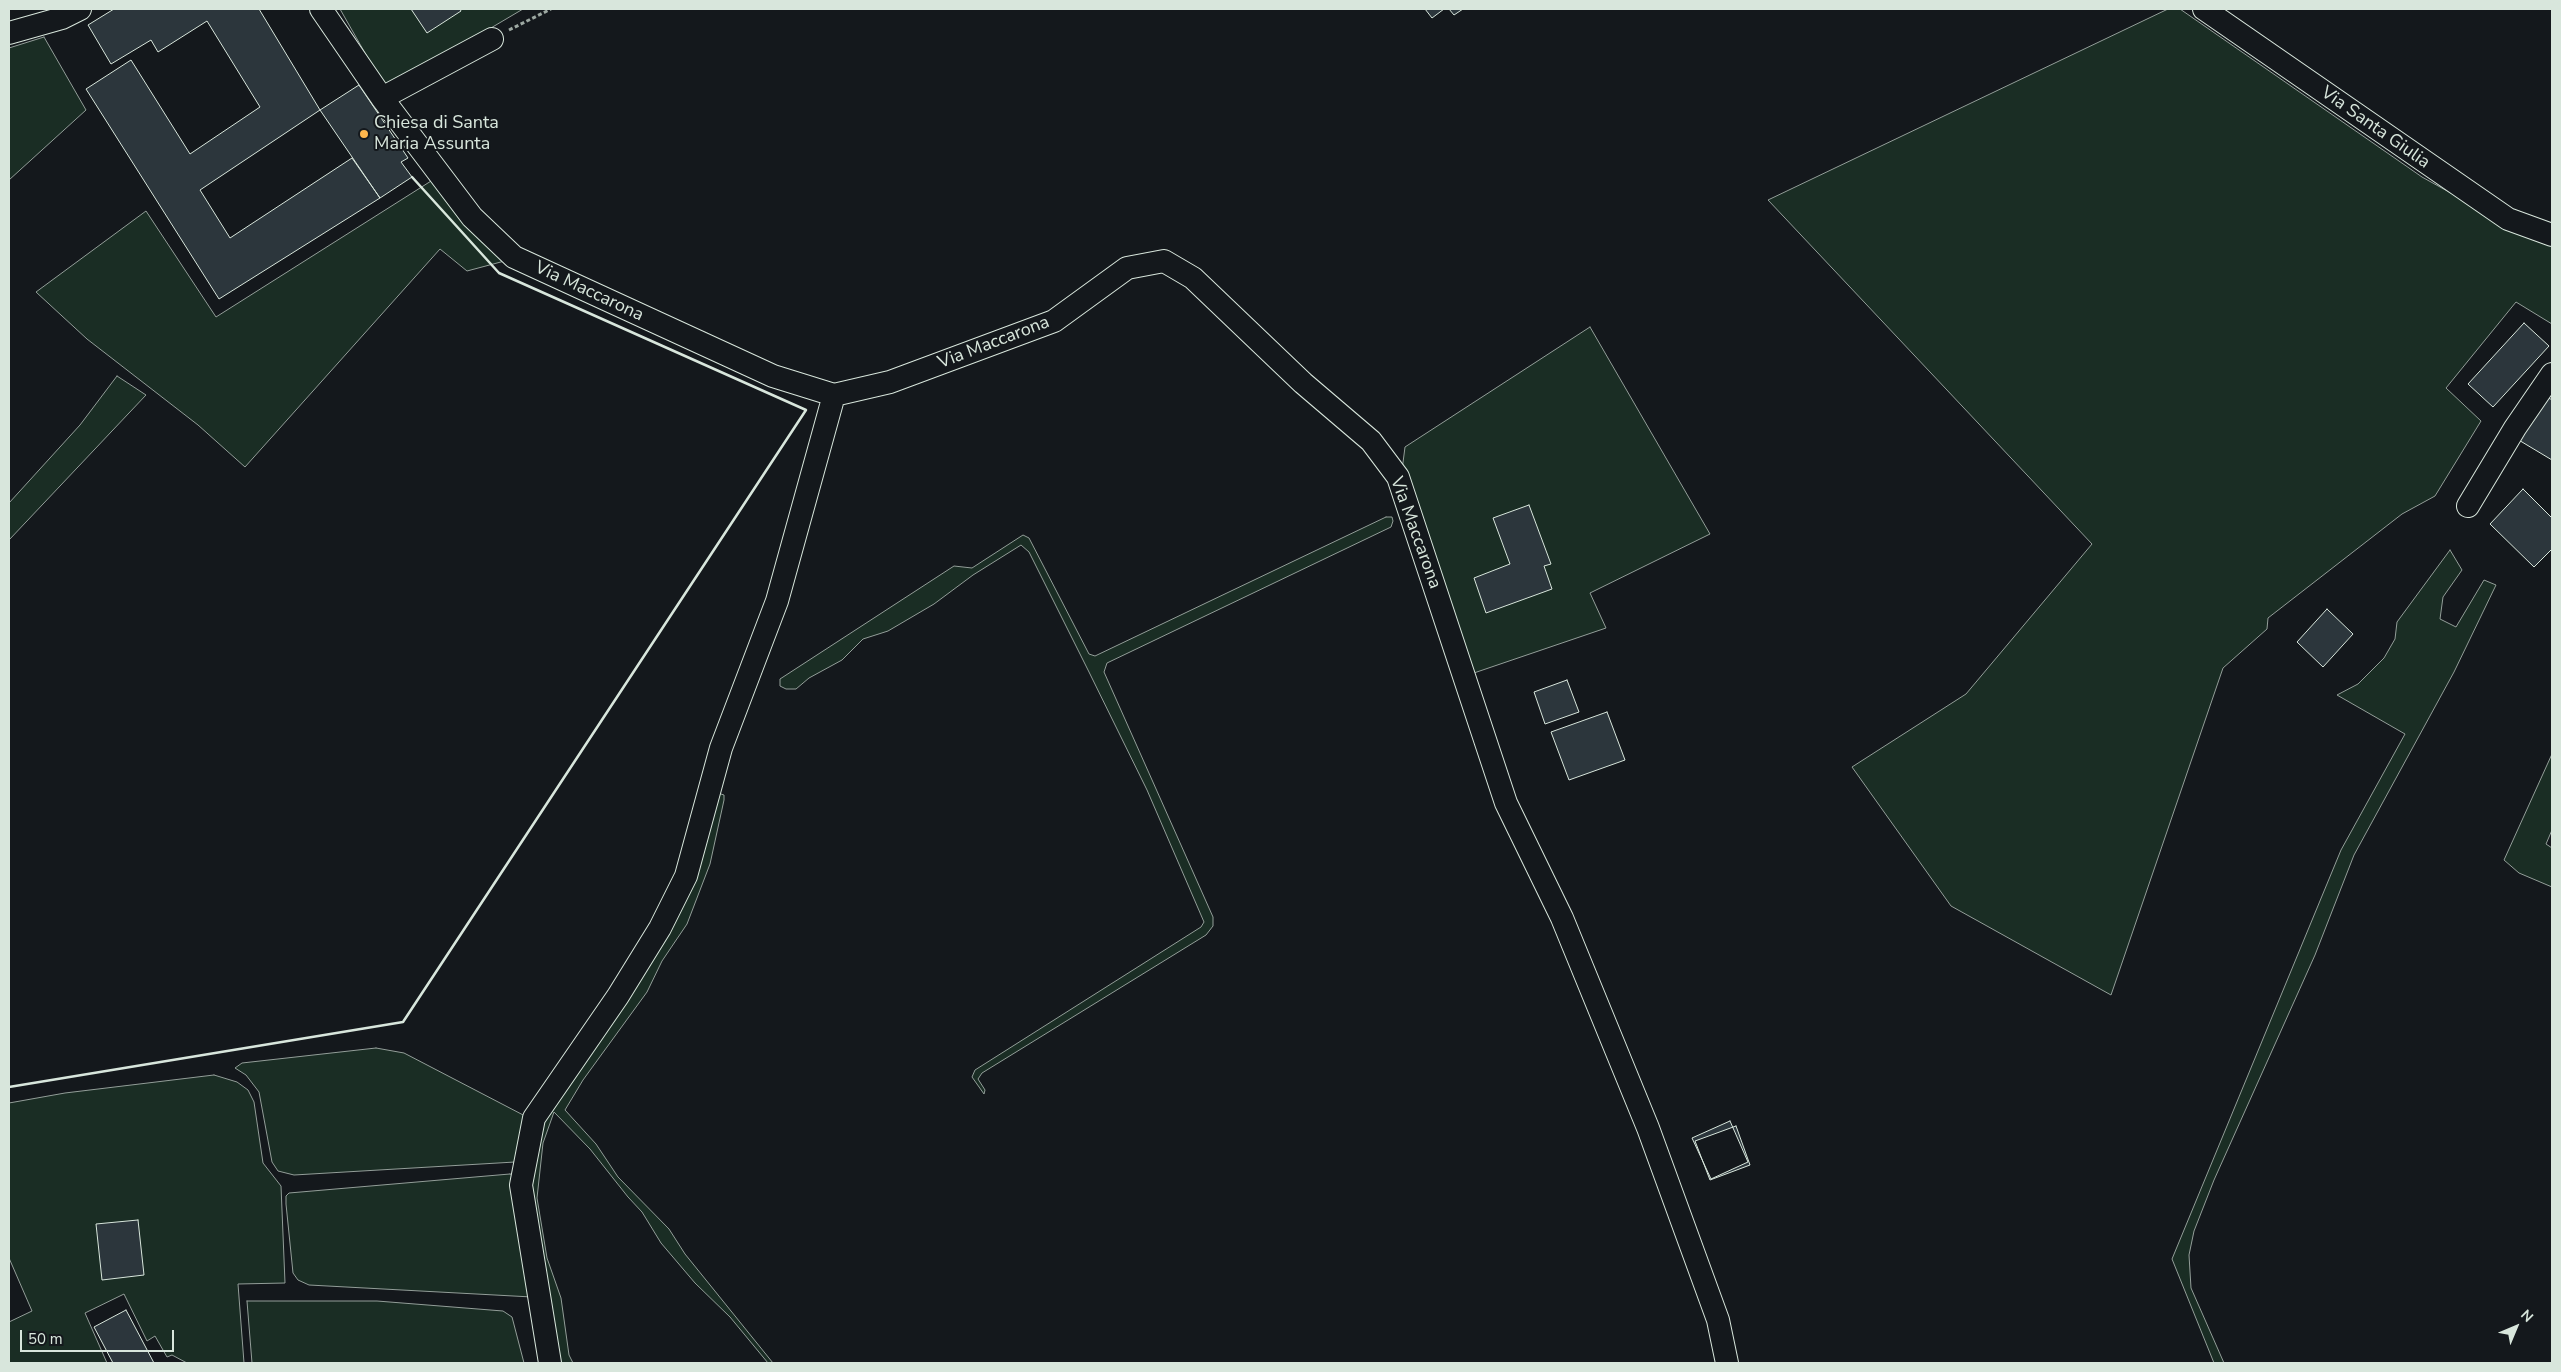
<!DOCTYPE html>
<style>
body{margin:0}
#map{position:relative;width:2561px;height:1372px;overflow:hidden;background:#14181c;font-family:"Nunito Sans",sans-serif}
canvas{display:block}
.frame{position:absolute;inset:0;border:10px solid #d8e6dc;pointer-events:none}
.north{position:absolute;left:2491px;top:1302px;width:50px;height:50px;-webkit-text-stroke:4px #14181c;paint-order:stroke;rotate:45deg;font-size:14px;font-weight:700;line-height:20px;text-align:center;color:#d8e6dc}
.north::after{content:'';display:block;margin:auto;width:18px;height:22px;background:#d8e6dc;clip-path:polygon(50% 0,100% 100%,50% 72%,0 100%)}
.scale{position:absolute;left:20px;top:1330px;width:154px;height:22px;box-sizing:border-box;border:2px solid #d8e6dc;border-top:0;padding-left:6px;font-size:15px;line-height:18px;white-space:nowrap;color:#d8e6dc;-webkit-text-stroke:4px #14181c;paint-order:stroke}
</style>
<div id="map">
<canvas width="2561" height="1372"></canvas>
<div class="frame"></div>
<div class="north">N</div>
<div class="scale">50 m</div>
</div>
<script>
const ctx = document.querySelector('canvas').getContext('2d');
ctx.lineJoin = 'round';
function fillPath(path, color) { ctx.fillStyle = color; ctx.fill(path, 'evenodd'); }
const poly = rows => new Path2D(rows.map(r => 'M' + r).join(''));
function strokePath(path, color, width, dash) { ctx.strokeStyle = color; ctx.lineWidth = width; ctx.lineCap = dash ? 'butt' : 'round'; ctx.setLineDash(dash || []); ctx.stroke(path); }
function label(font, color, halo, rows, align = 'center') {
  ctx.font = font + ' "Nunito Sans",sans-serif'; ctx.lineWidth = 4; ctx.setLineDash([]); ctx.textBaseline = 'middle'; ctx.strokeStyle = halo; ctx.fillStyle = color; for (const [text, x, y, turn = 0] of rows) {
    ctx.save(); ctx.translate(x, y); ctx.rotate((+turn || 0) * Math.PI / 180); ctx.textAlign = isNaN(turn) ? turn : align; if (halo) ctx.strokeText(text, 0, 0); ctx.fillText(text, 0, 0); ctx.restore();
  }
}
const green = poly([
 [340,9,523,9,386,90,340,9],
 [2168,9,2180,9,2422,177,2539,242,2552,246,2552,324,2516,302,2446,388,2481,421,2435,496,2402,514,2268,618,2267,629,2223,668,2111,995,1951,906,1852,767,1966,694,2092,544,1768,200,2168,9],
 [44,37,86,110,9,180,9,48,44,37],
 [439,176,512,259,467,271,440,249,245,467,198,425,87,339,36,292,146,211,216,317,439,176],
 [1590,327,1710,534,1590,593,1606,628,1468,675,1401,478,1405,447,1590,327],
 [117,376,146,395,9,540,9,503,80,425,117,376],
 [1386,517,1392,517,1393,521,1391,527,1107,663,1104,672,1213,917,1213,926,1206,935,982,1073,978,1079,985,1090,984,1094,972,1077,975,1070,1201,927,1204,922,1147,790,1089,672,1029,552,1021,545,973,575,934,604,888,631,863,639,842,660,809,678,796,689,786,689,780,686,780,679,954,566,972,568,1023,535,1029,538,1089,654,1095,656,1386,517],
 [2450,550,2462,570,2443,597,2440,619,2456,627,2484,580,2496,585,2454,672,2354,855,2315,955,2214,1180,2194,1231,2189,1255,2191,1288,2224,1363,2214,1363,2172,1259,2341,850,2405,734,2337,695,2358,684,2384,658,2395,639,2397,622,2450,550],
 [2552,754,2552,830,2546,844,2552,848,2552,887,2519,873,2504,860,2552,754],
 [718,793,724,795,724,800,710,864,687,924,662,961,647,992,583,1080,565,1110,596,1144,618,1177,669,1229,685,1254,773,1363,768,1363,730,1317,695,1283,661,1243,642,1212,628,1197,590,1149,554,1112,543,1143,537,1198,547,1258,561,1298,569,1355,573,1363,559,1363,530,1194,541,1123,572,1073,718,793],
 [376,1048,404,1053,527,1117,515,1162,294,1175,278,1171,272,1162,259,1092,246,1075,235,1068,242,1063,376,1048],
 [214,1075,237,1082,248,1090,254,1102,263,1163,281,1186,285,1283,238,1284,244,1363,187,1363,172,1355,167,1357,155,1336,147,1341,124,1294,85,1313,107,1363,9,1363,9,1322,32,1311,9,1258,9,1103,65,1093,214,1075],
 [510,1174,516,1176,532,1297,309,1285,298,1280,293,1273,286,1204,286,1196,289,1193,510,1174],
 [247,1301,377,1301,503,1311,512,1317,524,1363,252,1363,247,1301]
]);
const building = poly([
 [114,9,259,9,320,110,200,190,230,238,352,158,380,198,219,299,86,89,131,60,190,154,260,107,207,21,158,52,151,40,111,64,88,25,114,9],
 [411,9,460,9,461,11,427,33,411,9],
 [1425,9,1444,9,1432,18,1425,9],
 [1449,9,1463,9,1454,15,1449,9],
 [359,85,408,158,401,162,412,177,380,198,320,110,359,85],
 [2524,323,2549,346,2493,407,2468,384,2524,323],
 [2543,394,2552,400,2552,460,2517,439,2543,394],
 [2523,489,2552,518,2552,549,2534,567,2490,524,2523,489],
 [1529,505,1551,564,1544,566,1552,589,1486,613,1474,578,1510,564,1493,518,1529,505],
 [2327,609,2353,634,2323,667,2297,642,2327,609],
 [1567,680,1579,712,1545,724,1534,692,1567,680],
 [1607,712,1625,760,1569,780,1551,732,1607,712],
 [1730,1121,1748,1162,1711,1179,1692,1138,1730,1121],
 [1736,1126,1750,1165,1710,1180,1695,1141,1736,1126],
 [138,1220,144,1275,102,1280,96,1224,138,1220],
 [126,1310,154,1363,113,1363,94,1327,126,1310]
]);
const path = poly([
 [509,30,551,9]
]);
const minor = poly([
 [321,9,382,98,472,217,514,257,773,376,834,395,890,382,1054,321,1127,268,1164,261,1193,278,1303,383,1371,441,1398,477,1506,803,1562,918,1648,1128,1718,1320,1727,1363],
 [2204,9,2508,219,2552,235],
 [9,33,62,18,80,9],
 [382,98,492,39],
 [2468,506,2515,428,2552,374],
 [550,1363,521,1185,534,1118,618,996,660,928,686,876,721,748,777,601,834,395]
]);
const wall = poly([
 [9,1087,403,1022,806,410,499,273,412,177]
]);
const markers = [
 [364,134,5,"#ffb74d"]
];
const poiNames = [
 ["Chiesa di Santa",374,124],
 ["Maria Assunta",374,145]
];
const streetNames = [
 ["Via Santa Giulia",2375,128,35],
 ["Via Maccarona",589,292,25],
 ["Via Maccarona",994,343,-21],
 ["Via Maccarona",1415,533,70]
];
fillPath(green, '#1a2d24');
strokePath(green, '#939e99', 1);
fillPath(building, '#2c363c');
strokePath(building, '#d8e6dc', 1);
strokePath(minor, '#d8e6dc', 24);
strokePath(path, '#9da8a2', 3, [4, 2.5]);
strokePath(minor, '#14181c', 22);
strokePath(wall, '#d8e6dc', 2.5);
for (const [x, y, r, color] of markers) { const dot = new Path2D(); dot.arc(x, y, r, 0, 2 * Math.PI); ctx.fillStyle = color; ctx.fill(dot); strokePath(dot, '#14181c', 2); }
label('18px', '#d8e6dc', '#14181c', poiNames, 'left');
label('18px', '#d8e6dc', '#14181c', streetNames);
</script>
